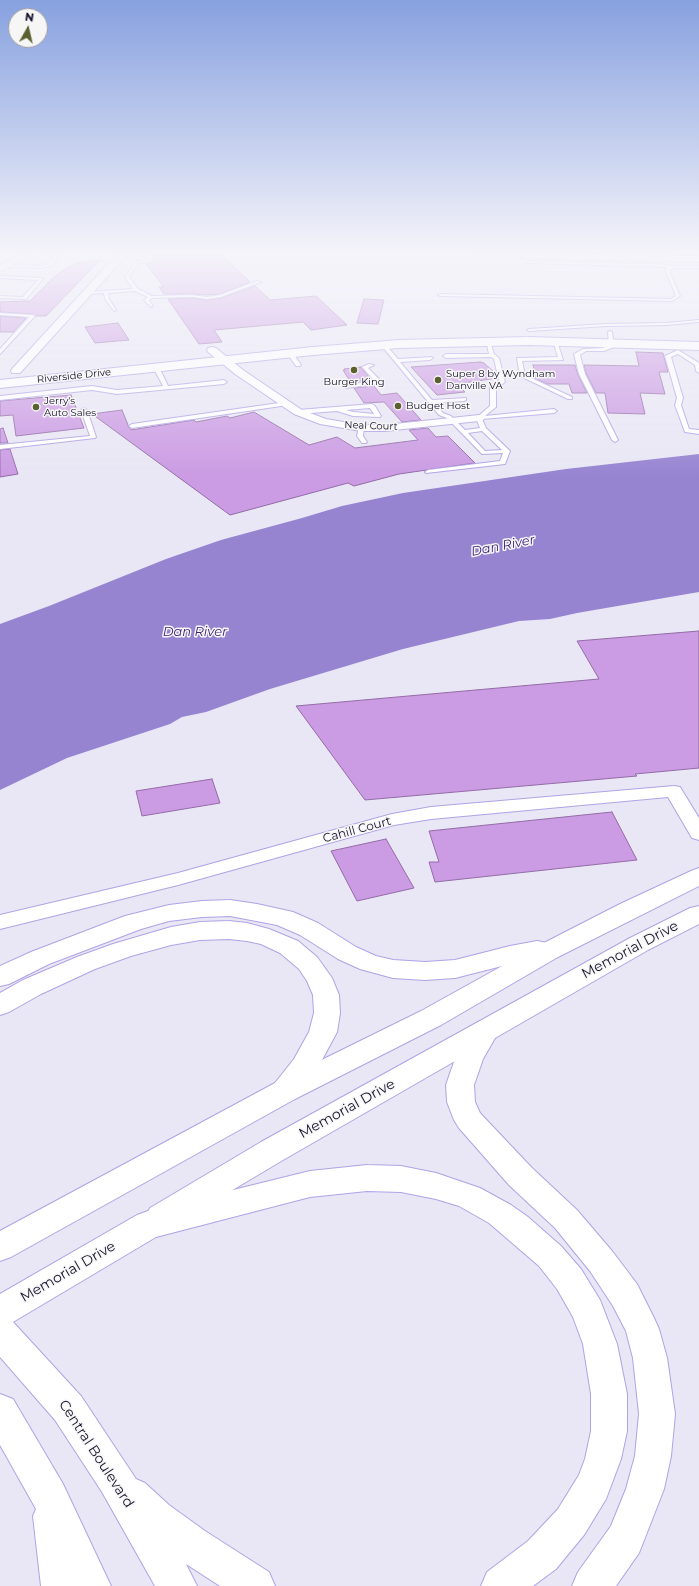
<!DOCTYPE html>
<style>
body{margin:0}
#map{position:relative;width:699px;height:1586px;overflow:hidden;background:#e9e7f5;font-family:Montserrat,sans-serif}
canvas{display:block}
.north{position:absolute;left:8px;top:8px;width:40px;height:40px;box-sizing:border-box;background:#f6f6f6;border:1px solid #9e9ba5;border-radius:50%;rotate:8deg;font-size:11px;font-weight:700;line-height:16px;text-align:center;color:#19122c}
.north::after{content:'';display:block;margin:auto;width:14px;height:18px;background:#5b612e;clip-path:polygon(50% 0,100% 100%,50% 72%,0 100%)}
</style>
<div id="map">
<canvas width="699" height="1586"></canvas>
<div class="north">N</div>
</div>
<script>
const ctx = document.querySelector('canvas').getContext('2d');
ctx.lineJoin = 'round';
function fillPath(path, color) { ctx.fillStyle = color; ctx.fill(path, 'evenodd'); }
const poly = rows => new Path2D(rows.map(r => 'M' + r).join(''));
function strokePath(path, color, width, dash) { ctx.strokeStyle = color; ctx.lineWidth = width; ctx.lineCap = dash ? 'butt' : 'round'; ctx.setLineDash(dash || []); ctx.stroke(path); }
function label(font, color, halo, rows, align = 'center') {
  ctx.font = font + ' Montserrat,sans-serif'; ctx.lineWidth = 3; ctx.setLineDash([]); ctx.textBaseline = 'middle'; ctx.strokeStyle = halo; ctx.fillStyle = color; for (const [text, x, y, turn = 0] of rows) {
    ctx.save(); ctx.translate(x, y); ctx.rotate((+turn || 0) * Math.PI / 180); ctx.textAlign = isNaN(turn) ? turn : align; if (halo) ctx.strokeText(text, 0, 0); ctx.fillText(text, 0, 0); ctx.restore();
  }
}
const water = poly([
 [699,454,699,592,577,613,550,619,519,621,403,649,270,689,206,712,182,717,170,724,67,758,0,790,0,624,49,606,166,559,221,540,302,518,342,506,403,493,566,469]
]);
const building = poly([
 [169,254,221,254,250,282,220,294,207,295,192,294,164,294,159,287,164,287,146,264,152,263,154,258,153,255,169,254],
 [100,260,46,316,36,316,33,314,0,312,0,302,30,301,56,275,76,263,100,260],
 [255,286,270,300,316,296,347,325,311,330,303,322,214,330,222,342,199,344,168,299,192,298,207,300,221,298,255,286],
 [364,299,384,300,378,324,357,323,364,299],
 [0,316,26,318,13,332,0,332,0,316],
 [118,323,129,340,95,343,85,327,118,323],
 [636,352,663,353,668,372,659,372,665,394,640,393,645,414,608,413,605,393,596,393,586,373,584,365,639,366,636,352],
 [480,362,484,363,496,374,497,378,457,384,465,392,437,395,411,367,480,362],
 [533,365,575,365,578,375,587,393,572,393,569,384,547,384,536,379,533,365],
 [361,367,370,379,351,383,343,370,345,370,344,369,361,367],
 [374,386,381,395,397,393,421,420,402,422,384,402,364,403,354,388,374,386],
 [71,395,84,428,16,436,13,415,0,416,0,401,71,395],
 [122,410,128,425,128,426,131,430,194,420,196,422,227,416,230,418,254,412,309,445,337,437,355,448,418,440,409,430,428,428,436,437,448,436,475,463,399,474,354,486,348,483,230,515,92,414,122,410],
 [3,428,8,443,0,443,0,429,3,428],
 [10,449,18,474,0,477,0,450,10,449],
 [699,631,699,768,635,774,637,776,365,800,296,706,599,679,577,641,699,631],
 [212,779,220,803,142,816,136,791,212,779],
 [612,812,637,860,435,882,429,862,439,862,429,831,612,812],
 [386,839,414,888,357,901,331,851,386,839]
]);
const service = poly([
 [42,254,51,254,60,256,51,266,43,268,6,267,4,266,6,265,43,266,47,264,55,257,42,254],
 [122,254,144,254,153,257,151,262,138,263,129,277,138,289,152,296,192,295,207,297,220,295,257,281,261,282,221,297,207,299,192,297,152,298,149,300,153,306,151,307,144,300,148,297,135,291,108,293,109,299,116,310,114,311,105,299,104,293,86,294,84,293,86,292,133,289,125,277,136,261,150,259,140,255,123,256,122,254],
 [527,261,659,264,673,266,699,266,699,268,673,268,669,270,680,296,672,301,440,296,438,295,440,294,671,299,676,296,665,269,667,267,526,263,527,261],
 [0,276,41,278,43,279,26,299,0,298,0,296,23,297,38,280,0,278,0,276],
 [0,313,33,315,35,316,0,354,0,349,29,317,0,315,0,313],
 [699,320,699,322,666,325,606,326,529,331,527,330,529,329,606,324,666,323,699,320],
 [610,331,612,332,614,347,604,351,586,351,580,355,585,374,618,440,615,442,612,440,579,374,574,354,583,349,603,348,609,345,608,332,610,331],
 [486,340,490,341,494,354,499,358,505,382,496,389,496,407,485,416,554,409,557,411,554,413,482,419,486,428,510,451,505,464,426,473,425,472,428,470,500,461,503,453,482,454,447,418,439,415,381,345,385,344,398,359,432,357,433,358,430,360,400,362,432,400,466,398,466,400,464,401,435,403,443,413,451,416,465,430,480,428,476,418,490,406,490,388,499,381,494,359,491,357,446,358,443,356,446,354,489,354,486,340],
 [482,431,502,450,485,451,468,433,482,431],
 [555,340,557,341,563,360,522,361,525,375,572,397,572,399,568,399,520,376,517,358,558,357,553,341,555,340],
 [678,350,699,363,699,373,696,371,695,365,678,354,671,357,683,398,681,405,689,429,699,430,699,434,685,432,675,405,677,398,665,356,678,350],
 [288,352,292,352,301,365,300,366,296,366,287,353,288,352],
 [369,364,374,365,368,368,379,379,379,381,375,384,346,388,346,386,374,380,362,367,369,364],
 [156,365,159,367,168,386,224,380,227,382,224,384,117,394,92,390,0,400,0,396,92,386,117,390,163,386,153,367,156,365],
 [286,402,289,404,288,405,132,428,129,426,132,424,286,402],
 [372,404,375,406,381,416,380,417,353,416,337,411,298,414,295,412,298,410,372,404],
 [370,408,374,414,354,412,346,410,370,408],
 [84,408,87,410,96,437,95,438,0,449,0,445,90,436,81,410,84,408],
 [359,427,364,428,363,436,367,442,366,443,362,443,357,436,359,427]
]);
const minor = poly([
 [119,254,127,255,20,373,12,373,11,371,12,369,108,264,119,254],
 [475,254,579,254,699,256,699,262,479,257,475,254],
 [212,347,216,348,243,370,302,410,326,419,361,425,385,425,479,415,483,416,485,418,483,420,479,421,385,431,361,431,320,424,294,414,235,374,208,352,207,350,208,348,212,347],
 [674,786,680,787,699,818,699,840,692,838,668,797,431,819,394,825,178,885,0,929,0,915,178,873,392,814,431,807,674,786]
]);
const secondary = poly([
 [19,254,31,254,0,272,0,265,19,254],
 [699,868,699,886,558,957,441,1025,295,1099,285,1102,275,1099,271,1091,275,1083,421,1011,540,945,620,904,691,871,699,868],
 [699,906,699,924,648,950,283,1160,172,1226,161,1230,150,1226,145,1217,150,1208,261,1142,630,938,690,908,699,906]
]);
const primary = poly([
 [529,337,699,342,699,350,529,345,399,348,313,355,0,388,0,380,313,347,399,340,529,337],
 [230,900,257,904,293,912,318,923,356,947,376,956,393,960,425,962,455,960,510,946,537,941,558,945,562,951,558,957,549,960,537,959,510,964,455,978,425,980,393,978,360,969,338,959,300,935,277,925,230,916,202,917,169,921,141,929,49,964,9,984,0,986,0,966,31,952,125,916,169,905,202,901,230,900],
 [229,921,247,923,269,929,298,941,317,957,332,978,339,995,340,1013,337,1032,314,1075,295,1099,11,1257,0,1261,0,1231,275,1083,294,1059,309,1032,314,1013,313,995,307,981,299,969,280,953,261,944,247,941,229,939,200,940,171,945,131,956,95,969,41,994,9,1012,0,1015,0,993,23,980,77,957,113,944,171,927,200,922,229,921],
 [485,1021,495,1024,499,1031,483,1059,474,1085,475,1102,480,1113,531,1167,577,1210,612,1251,637,1284,654,1318,659,1329,667,1358,675,1414,671,1456,664,1489,639,1553,616,1586,572,1586,578,1572,611,1526,626,1489,635,1456,639,1414,633,1358,626,1331,613,1306,590,1271,555,1228,509,1185,459,1128,454,1120,447,1102,446,1085,455,1059,475,1024,485,1021],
 [367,1165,401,1166,436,1173,480,1188,511,1205,528,1217,561,1246,581,1269,600,1300,617,1344,627,1394,627,1431,621,1459,606,1499,584,1535,556,1569,533,1586,481,1586,487,1572,528,1541,558,1509,579,1475,585,1459,591,1431,591,1394,583,1344,573,1317,557,1289,539,1266,489,1223,459,1206,436,1199,401,1192,367,1191,310,1197,156,1237,13,1322,81,1396,136,1479,145,1483,169,1505,205,1531,269,1572,275,1586,220,1586,186,1564,197,1586,155,1586,102,1492,55,1420,0,1357,0,1294,137,1215,148,1211,310,1171,367,1165],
 [0,1394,13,1399,63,1484,111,1586,41,1586,33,1516,36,1509,0,1445,0,1394]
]);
const markers = [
 [354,370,4,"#5b612e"],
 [438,380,4,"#5b612e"],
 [398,406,4,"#5b612e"],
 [36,407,4,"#5b612e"]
];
const farPoinames = [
 ["Super 8 by Wyndham",446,374],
 ["Danville VA",446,386],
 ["Burger King",354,382,"center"],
 ["Jerry's",44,401],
 ["Auto Sales",44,413],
 ["Budget Host",406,406]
];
const farStreetnames = [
 ["Riverside Drive",74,376,-6],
 ["Neal Court",371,426,2]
];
const streetNames = [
 ["Cahill Court",357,830,-15]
];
const waterNames = [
 ["Dan River",503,546,-11],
 ["Dan River",195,632]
];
const nearStreetnames = [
 ["Memorial Drive",630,950,-28],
 ["Memorial Drive",347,1109,-29],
 ["Memorial Drive",68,1272,-30],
 ["Central Boulevard",96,1454,57]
];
fillPath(water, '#9684d1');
fillPath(building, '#cb9be3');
strokePath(building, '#936ba6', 1);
strokePath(service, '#b1a2e6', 2);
strokePath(minor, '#b1a2e6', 2);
strokePath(secondary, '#b1a2e6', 2);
strokePath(primary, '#b1a2e6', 2);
fillPath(service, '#fff');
fillPath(minor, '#fff');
fillPath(secondary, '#fff');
fillPath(primary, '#fff');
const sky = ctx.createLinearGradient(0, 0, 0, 476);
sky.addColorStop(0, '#87a1df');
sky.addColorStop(0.53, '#f5f4fa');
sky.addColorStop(1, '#f5f4fa00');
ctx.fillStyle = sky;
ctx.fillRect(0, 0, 699, 476);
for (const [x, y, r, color] of markers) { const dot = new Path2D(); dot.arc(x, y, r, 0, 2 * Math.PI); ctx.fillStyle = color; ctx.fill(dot); strokePath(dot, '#f6f6f6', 1.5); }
label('10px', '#19122c', '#f6f6f6', farPoinames, 'left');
label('10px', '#19122c', '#f6f6f6', farStreetnames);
label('12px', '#19122c', '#f6f6f6', streetNames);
label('italic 13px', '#3e1c77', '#f6f6f6', waterNames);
label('14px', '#19122c', '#f6f6f6', nearStreetnames);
</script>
